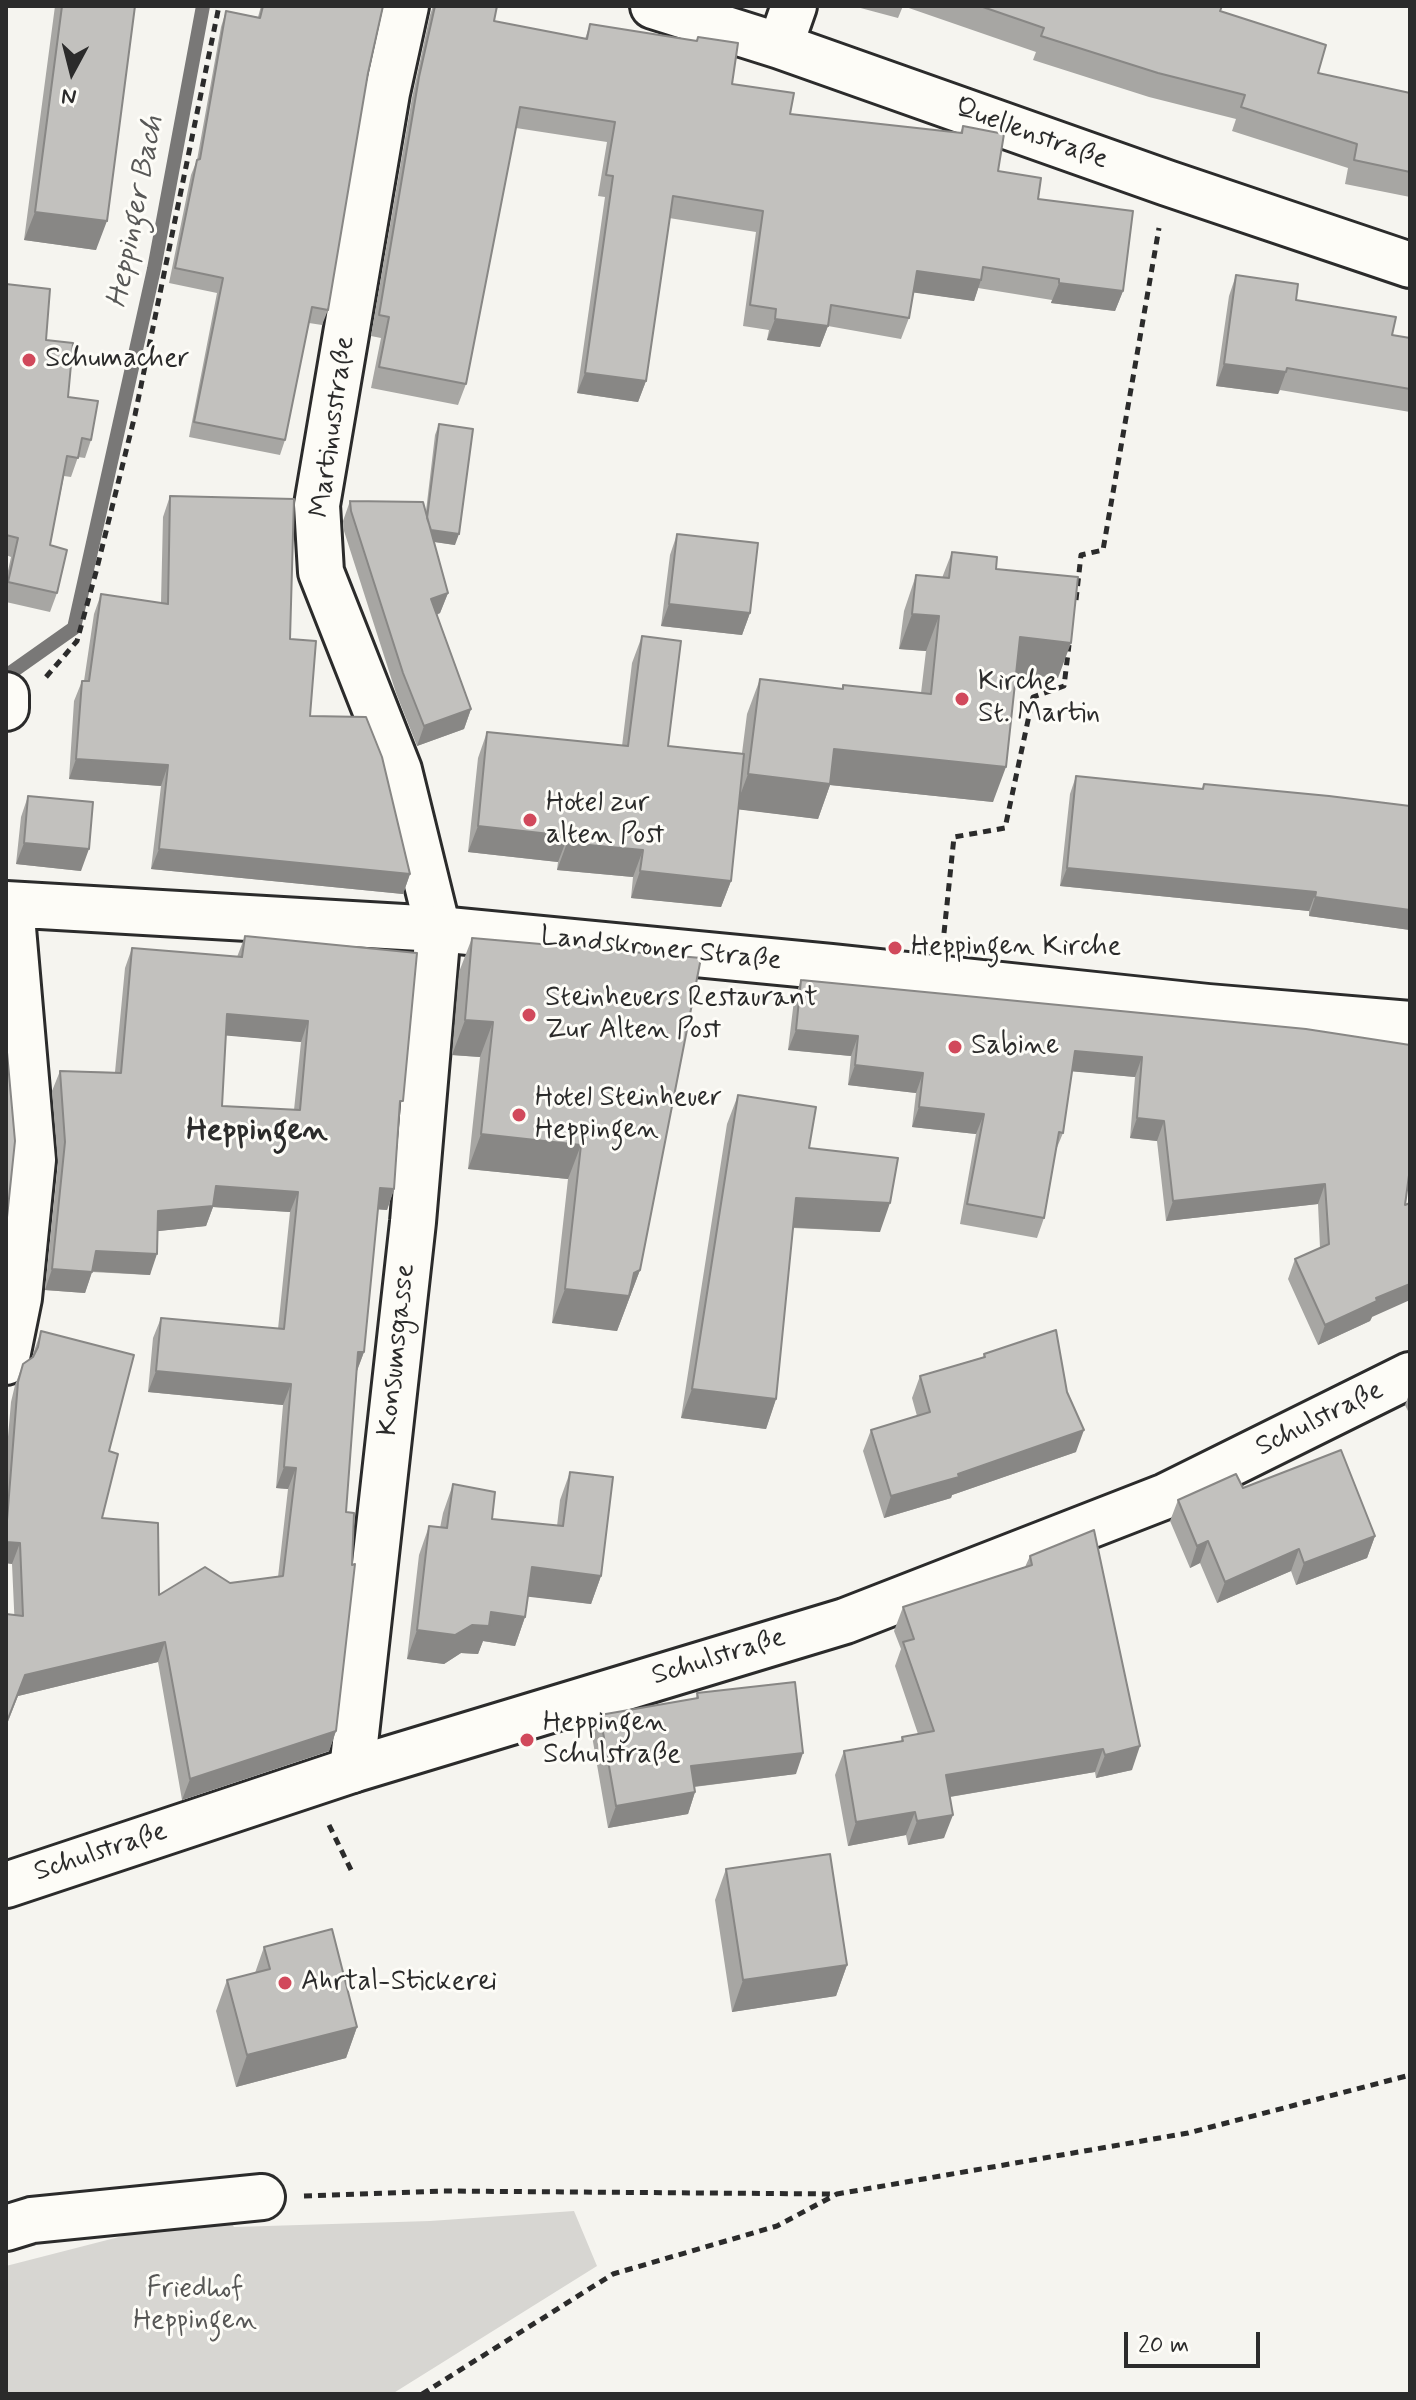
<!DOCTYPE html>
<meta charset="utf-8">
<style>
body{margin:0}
#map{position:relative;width:1416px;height:2400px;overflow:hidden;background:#f5f4ef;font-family:Mynerve,sans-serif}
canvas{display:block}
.frame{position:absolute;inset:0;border:8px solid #2b2b2b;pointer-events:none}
.north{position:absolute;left:32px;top:32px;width:80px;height:80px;-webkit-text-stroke:6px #fdfcf7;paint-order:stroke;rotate:187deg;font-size:22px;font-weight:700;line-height:32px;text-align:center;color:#2b2b2b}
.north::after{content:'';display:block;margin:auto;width:28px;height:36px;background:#2b2b2b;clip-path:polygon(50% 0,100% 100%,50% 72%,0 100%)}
.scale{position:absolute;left:1124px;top:2332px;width:136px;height:36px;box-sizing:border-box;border:4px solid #2b2b2b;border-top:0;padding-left:10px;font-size:24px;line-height:28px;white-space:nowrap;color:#2b2b2b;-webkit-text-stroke:6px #fdfcf7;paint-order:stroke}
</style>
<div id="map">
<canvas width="1416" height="2400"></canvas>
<div class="frame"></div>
<div class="north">N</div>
<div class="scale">20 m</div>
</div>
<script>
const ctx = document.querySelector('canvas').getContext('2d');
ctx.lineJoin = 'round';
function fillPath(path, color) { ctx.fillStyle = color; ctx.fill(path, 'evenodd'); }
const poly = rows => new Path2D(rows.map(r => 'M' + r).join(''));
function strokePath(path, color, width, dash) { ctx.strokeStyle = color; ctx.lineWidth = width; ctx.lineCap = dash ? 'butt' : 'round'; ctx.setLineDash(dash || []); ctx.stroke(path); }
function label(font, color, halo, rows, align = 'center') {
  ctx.font = font + ' Mynerve,sans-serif'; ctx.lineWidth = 6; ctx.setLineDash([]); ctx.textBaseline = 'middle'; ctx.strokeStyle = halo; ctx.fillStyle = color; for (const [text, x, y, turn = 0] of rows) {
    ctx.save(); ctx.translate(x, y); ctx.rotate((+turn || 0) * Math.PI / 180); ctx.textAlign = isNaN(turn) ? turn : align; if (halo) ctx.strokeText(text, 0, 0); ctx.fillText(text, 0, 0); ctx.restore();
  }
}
const green = poly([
 [224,2210,234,2227,430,2221,574,2211,597,2266,392,2394,6,2394,6,2266]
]);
const stream = poly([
 [6,676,74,628,154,269,203,6]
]);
const path = poly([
 [1076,600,1081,555,1103,550,1159,228],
 [46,677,77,641,96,572,135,415,219,6],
 [944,933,954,837,1005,828,1033,697,1064,686,1069,645],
 [329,1825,353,1874],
 [304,2196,443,2191,837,2194,1188,2133,1410,2075],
 [422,2394,613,2274,777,2226,837,2194]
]);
const minor = poly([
 [653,6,780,46,1167,183,1410,265],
 [780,46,794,6],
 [6,695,6,708],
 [352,1770,413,1222,438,929,399,770,321,572,317,505,387,93,406,6],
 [6,2228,32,2220,262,2197]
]);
const major = poly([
 [6,904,438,929,831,967,1208,1007,1410,1024],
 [6,1362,19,1298,33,1160,11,905],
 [6,1885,352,1770,845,1621,1166,1496,1410,1375]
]);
const wall = poly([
 [55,6,135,6,96,250,24,240],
 [261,6,383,6,368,73,328,310,322,325,309,323,285,440,280,455,189,437,217,293,169,283,191,175,197,160,221,27,226,11,258,17],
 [433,6,497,6,494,21,585,39,590,24,696,41,698,37,732,84,790,114,960,133,963,126,998,171,1038,199,1123,291,1115,311,1051,303,1052,300,978,288,974,301,913,292,909,318,901,339,828,326,820,347,767,340,769,330,743,326,756,232,669,218,646,381,638,402,577,393,605,197,598,196,607,142,516,128,466,384,458,405,371,388,381,338,371,336,412,98,430,15],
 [853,6,903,6,898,18],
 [903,6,1222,6,1220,11,1318,73,1410,93,1410,197,1345,184,1348,168,1232,131,1236,119,1149,97,1033,60,1036,52],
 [1236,275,1296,300,1392,335,1410,338,1410,412,1280,390,1278,394,1216,386,1229,296],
 [6,284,46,340,68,397,91,440,85,458,78,457,71,477,64,476,50,545,57,593,50,612,6,602,6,580,11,557,6,555],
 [439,424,455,545,434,542,448,593,440,613,437,615,471,709,464,729,417,746,396,693,344,531,343,521,350,501,426,511,435,435],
 [170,496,290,639,310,716,410,874,403,894,151,869,161,786,69,779,74,701,82,681,84,681,94,614,101,594,161,603,163,517],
 [677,534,750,613,742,635,661,626,670,555],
 [952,552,996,569,1058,678,1016,674,993,802,830,785,818,819,738,809,731,881,721,907,631,898,633,877,557,870,558,862,468,852,478,758,487,732,622,746,632,663,642,636,668,746,742,753,747,714,760,679,842,689,843,685,921,693,926,651,899,649,904,611,916,575,942,578],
 [1076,776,1202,789,1204,784,1410,806,1410,930,1309,916,1309,911,1060,886,1070,794],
 [28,796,81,871,16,864,21,817],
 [245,936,399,1113,394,1189,387,1210,378,1209,364,1352,357,1371,346,1512,336,1731,329,1751,182,1800,158,1662,18,1696,12,1564,6,1563,6,1460,11,1402,15,1385,23,1364,32,1357,41,1331,109,1451,102,1518,159,1595,278,1577,288,1489,276,1488,283,1405,148,1392,153,1338,161,1318,278,1329,290,1212,213,1207,206,1226,158,1231,150,1275,92,1272,85,1293,45,1290,58,1163,52,1091,60,1071,115,1072,125,968,132,948,237,957],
 [226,1035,301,1042,294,1110,222,1106],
 [472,938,701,958,640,1270,617,1331,552,1323,568,1179,468,1169,480,1057,452,1055,459,972],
 [801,980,1306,1029,1372,1317,1370,1321,1318,1345,1288,1279,1295,1259,1320,1248,1318,1204,1166,1221,1157,1141,1130,1138,1135,1077,1072,1071,1063,1133,1056,1150,1044,1218,1037,1238,960,1224,976,1134,912,1127,916,1093,848,1085,851,1056,788,1050,794,1000],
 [738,1095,809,1148,880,1232,793,1228,776,1399,766,1429,681,1418,727,1124],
 [984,1354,1076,1452,952,1495,951,1498,884,1518,863,1451,871,1430,917,1416,912,1398,920,1376,983,1357],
 [1410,1392,1410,1415,1405,1405],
 [570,1472,601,1576,591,1604,528,1596,525,1617,515,1646,483,1641,478,1654,461,1653,444,1664,407,1659,419,1555,429,1526,440,1528,443,1513,453,1484,492,1519,557,1526,560,1500],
 [1243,1488,1375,1536,1367,1558,1296,1585,1291,1571,1217,1603,1200,1563,1190,1568,1170,1521,1178,1500],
 [1030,1556,1132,1770,1096,1778,1095,1772,950,1797,944,1838,908,1845,906,1835,848,1846,835,1775,844,1751,901,1741,902,1737,918,1734,895,1666,901,1649,894,1631,903,1607,1025,1567],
 [697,1693,796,1774,694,1787,695,1792,688,1814,608,1828,592,1736,600,1715,696,1698],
 [726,1869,847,1965,836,1996,732,2012,715,1900],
 [264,1947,357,2027,346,2058,236,2087,216,2011,227,1980,255,1973]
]);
const shadedWall = poly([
 [35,212,107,221,96,250,24,240],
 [917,271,981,280,974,301,910,292],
 [1059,283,1123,291,1115,311,1051,303],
 [775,319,828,326,820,347,767,340],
 [1224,364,1286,372,1278,394,1216,386],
 [585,373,646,381,638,402,577,393],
 [426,529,459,534,455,545,422,540],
 [448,593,440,613,424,619,431,599],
 [669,604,750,613,742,635,661,626],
 [912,614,939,616,926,651,899,649],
 [1020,637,1071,643,1058,678,1007,673],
 [471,709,464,729,417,746,424,726],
 [834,749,1006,767,993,802,830,785,818,819,735,809,748,774],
 [76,759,168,765,161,786,69,779],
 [478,826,568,836,558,862,468,852],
 [24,843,89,849,81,871,16,864],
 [567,843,643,850,633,877,557,870],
 [159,849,410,874,403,894,151,869],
 [1067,868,1316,892,1309,911,1060,886],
 [640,871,731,881,721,907,631,898],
 [1315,897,1410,910,1410,930,1309,916],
 [227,1014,308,1021,301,1042,220,1035],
 [465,1020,493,1022,480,1057,452,1055],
 [796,1030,858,1036,851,1056,788,1050],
 [1075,1051,1142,1057,1135,1077,1068,1071],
 [855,1065,923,1073,916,1093,848,1085],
 [919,1107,984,1114,976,1134,912,1127],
 [1137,1118,1164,1121,1157,1141,1130,1138],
 [481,1134,581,1145,568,1179,468,1169],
 [1325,1184,1318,1204,1166,1221,1173,1201],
 [216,1186,298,1192,290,1212,213,1207,206,1226,150,1232,158,1211],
 [380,1188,394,1189,387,1210,372,1209],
 [796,1198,890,1203,880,1232,785,1227],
 [96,1251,157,1254,150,1275,88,1271],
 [52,1269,92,1272,85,1293,45,1290],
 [640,1270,617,1331,552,1323,565,1289],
 [1410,1284,1410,1300,1372,1317,1370,1321,1318,1345,1325,1325,1376,1298],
 [358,1352,364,1352,356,1373],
 [156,1371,291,1384,283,1405,148,1392],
 [692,1389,776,1399,766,1429,681,1418],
 [1084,1430,1076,1452,952,1495,951,1498,884,1518,891,1496],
 [284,1467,296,1468,288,1489,276,1488],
 [1375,1536,1367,1558,1296,1585,1304,1563],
 [1208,1541,1200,1563,1190,1568,1197,1546],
 [6,1542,20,1543,12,1564,6,1563],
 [1299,1549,1291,1571,1217,1603,1225,1582],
 [532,1567,601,1576,591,1604,522,1596],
 [491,1612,525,1617,515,1646,483,1641,478,1654,461,1653,444,1664,407,1659,417,1630],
 [165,1642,158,1662,18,1696,6,1726,25,1675],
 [336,1731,329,1751,182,1800,190,1779],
 [1140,1746,1132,1770,1096,1778,1105,1755],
 [1103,1749,1095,1772,937,1799,946,1775],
 [803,1753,796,1774,683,1788,691,1766],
 [695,1792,688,1814,608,1828,616,1806],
 [915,1812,906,1835,848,1846,856,1822],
 [953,1815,944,1838,908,1845,917,1821],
 [847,1965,836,1996,732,2012,743,1980],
 [357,2027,346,2058,236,2087,247,2055]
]);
const building = poly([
 [62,6,135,6,107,221,35,212,62,6],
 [263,6,383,6,368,73,328,310,312,307,285,440,194,422,223,278,175,268,197,160,200,159,226,11,260,18,263,6],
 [435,6,497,6,494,21,587,39,590,24,697,41,698,37,738,43,732,84,794,93,790,114,962,133,963,126,1004,134,998,171,1041,178,1038,199,1133,211,1123,291,1059,283,1059,279,983,267,981,280,917,271,909,318,831,305,828,326,775,319,776,309,750,305,763,211,673,196,646,381,585,373,613,176,606,175,615,122,520,107,466,384,379,367,389,317,379,315,419,77,435,6],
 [980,6,1222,6,1220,11,1326,45,1318,73,1410,93,1410,172,1354,160,1357,144,1241,107,1245,95,1158,73,1041,36,1044,28,980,6],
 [1236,275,1298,284,1296,300,1396,317,1392,335,1410,338,1410,389,1287,368,1286,372,1224,364,1236,275],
 [6,284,50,289,46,340,73,343,68,397,98,401,91,440,82,438,78,458,67,456,50,545,67,550,57,593,8,582,18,538,6,535,6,284],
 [439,424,473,429,459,534,431,530,427,518,439,424],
 [170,496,294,499,290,639,316,641,310,716,366,717,382,757,410,874,159,849,168,765,76,759,82,681,89,681,101,594,168,604,170,496],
 [350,501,423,502,448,593,431,599,471,709,424,726,403,673,351,511,350,501],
 [677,534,758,543,750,613,669,604,677,534],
 [952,552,997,557,996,569,1078,577,1071,643,1020,637,1006,767,834,749,830,784,748,774,760,679,843,689,843,685,931,694,939,616,912,614,916,575,949,578,952,552],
 [642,636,681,641,668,746,744,754,731,881,640,871,643,850,567,843,568,836,478,826,487,732,628,746,642,636],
 [1076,776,1203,789,1204,784,1329,796,1410,806,1410,910,1315,897,1316,892,1067,868,1076,776],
 [28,796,93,802,89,849,24,843,28,796],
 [245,936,417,953,403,1101,400,1101,394,1189,380,1188,364,1352,358,1352,346,1512,354,1513,352,1565,355,1564,336,1731,190,1779,165,1642,25,1675,6,1724,6,1614,23,1616,20,1543,6,1542,6,1533,18,1382,23,1364,33,1357,38,1347,41,1331,134,1355,109,1451,118,1454,102,1518,158,1523,159,1595,205,1567,230,1583,283,1576,296,1468,284,1467,291,1384,156,1371,161,1318,284,1329,298,1192,216,1186,213,1206,158,1211,157,1254,96,1251,92,1272,52,1269,65,1142,60,1071,121,1073,132,948,242,957,245,936],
 [227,1014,308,1021,300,1110,222,1106,227,1014],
 [472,938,701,958,640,1270,634,1273,629,1296,565,1289,581,1145,481,1134,493,1022,465,1020,472,938],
 [801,980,1306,1029,1410,1045,1410,1168,1405,1205,1410,1203,1410,1284,1376,1298,1377,1301,1325,1325,1295,1259,1329,1244,1325,1184,1173,1201,1164,1121,1137,1118,1142,1057,1075,1051,1063,1133,1059,1132,1044,1218,967,1204,984,1114,919,1107,923,1073,855,1065,858,1036,796,1030,801,980],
 [6,1041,15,1141,6,1227,6,1041],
 [738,1095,816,1107,809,1148,898,1158,890,1203,796,1198,776,1399,692,1389,738,1095],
 [1056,1330,1067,1392,1084,1430,958,1474,959,1477,891,1496,871,1430,930,1412,920,1376,985,1357,984,1354,1056,1330],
 [1341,1450,1375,1536,1304,1563,1299,1549,1225,1582,1208,1541,1197,1546,1178,1500,1236,1474,1243,1488,1341,1450],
 [570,1472,613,1477,601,1576,532,1567,525,1617,491,1612,489,1626,472,1625,455,1635,417,1630,429,1526,447,1528,453,1484,495,1492,492,1519,563,1526,570,1472],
 [1094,1530,1140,1746,1105,1755,1103,1749,946,1775,953,1815,917,1821,915,1812,856,1822,844,1751,903,1741,902,1737,934,1731,903,1642,914,1639,903,1607,1032,1565,1030,1556,1094,1530],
 [795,1682,803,1753,691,1766,695,1792,616,1806,600,1715,698,1698,697,1693,795,1682],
 [830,1854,847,1965,743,1980,726,1869,830,1854],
 [332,1929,357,2027,247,2055,227,1980,270,1969,264,1947,332,1929]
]);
const markers = [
 [29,360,8,"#d1495b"],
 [962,699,8,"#d1495b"],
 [530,820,8,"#d1495b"],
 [895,948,8,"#d1495b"],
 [529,1015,8,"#d1495b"],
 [955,1047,8,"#d1495b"],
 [519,1115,8,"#d1495b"],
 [527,1740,8,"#d1495b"],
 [285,1983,8,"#d1495b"]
];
const streetNames = [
 ["Quellenstraße",1031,135,20],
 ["Martinusstraße",334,427,-82],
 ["Landskroner Straße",661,950,6],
 ["Konsumsgasse",398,1350,-84],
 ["Schulstraße",1320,1420,-26],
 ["Schulstraße",719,1658,-17],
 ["Schulstraße",101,1853,-18]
];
const poiNames = [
 ["Schumacher",45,360],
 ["Kirche",978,683],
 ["St. Martin",978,715],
 ["Hotel zur",546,804],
 ["alten Post",546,836],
 ["Heppingen Kirche",911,948],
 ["Steinheuers Restaurant",545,999],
 ["Zur Alten Post",545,1031],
 ["Sabine",971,1047],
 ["Hotel Steinheuer",535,1099],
 ["Heppingen",535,1131],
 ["Heppingen",543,1724],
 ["Schulstraße",543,1756],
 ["Ahrtal-Stickerei",301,1983]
];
const parkNames = [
 ["Friedhof",195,2290],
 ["Heppingen",195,2322]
];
const waterNames = [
 ["Heppinger Bach",137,212,-79]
];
const quarterNames = [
 ["Heppingen",257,1132]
];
fillPath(green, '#d7d6d2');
strokePath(stream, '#797877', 14);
strokePath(minor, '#2b2b2b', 50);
strokePath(major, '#2b2b2b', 50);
strokePath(path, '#2b2b2b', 5, [8, 6]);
strokePath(minor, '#fdfcf7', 44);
strokePath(major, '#fdfcf7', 44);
fillPath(wall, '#a7a6a3');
fillPath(shadedWall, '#888785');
fillPath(building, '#c2c1be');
strokePath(building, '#888785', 2);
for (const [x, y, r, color] of markers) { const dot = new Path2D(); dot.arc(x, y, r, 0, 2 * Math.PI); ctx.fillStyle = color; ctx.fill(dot); strokePath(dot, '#fdfcf7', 3); }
label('28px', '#2b2b2b', '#fdfcf7', streetNames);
label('28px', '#2b2b2b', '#fdfcf7', poiNames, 'left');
label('28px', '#565655', '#fdfcf7', parkNames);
label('italic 30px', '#585857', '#fdfcf7', waterNames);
label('bold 32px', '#2b2b2b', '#fdfcf7', quarterNames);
</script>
